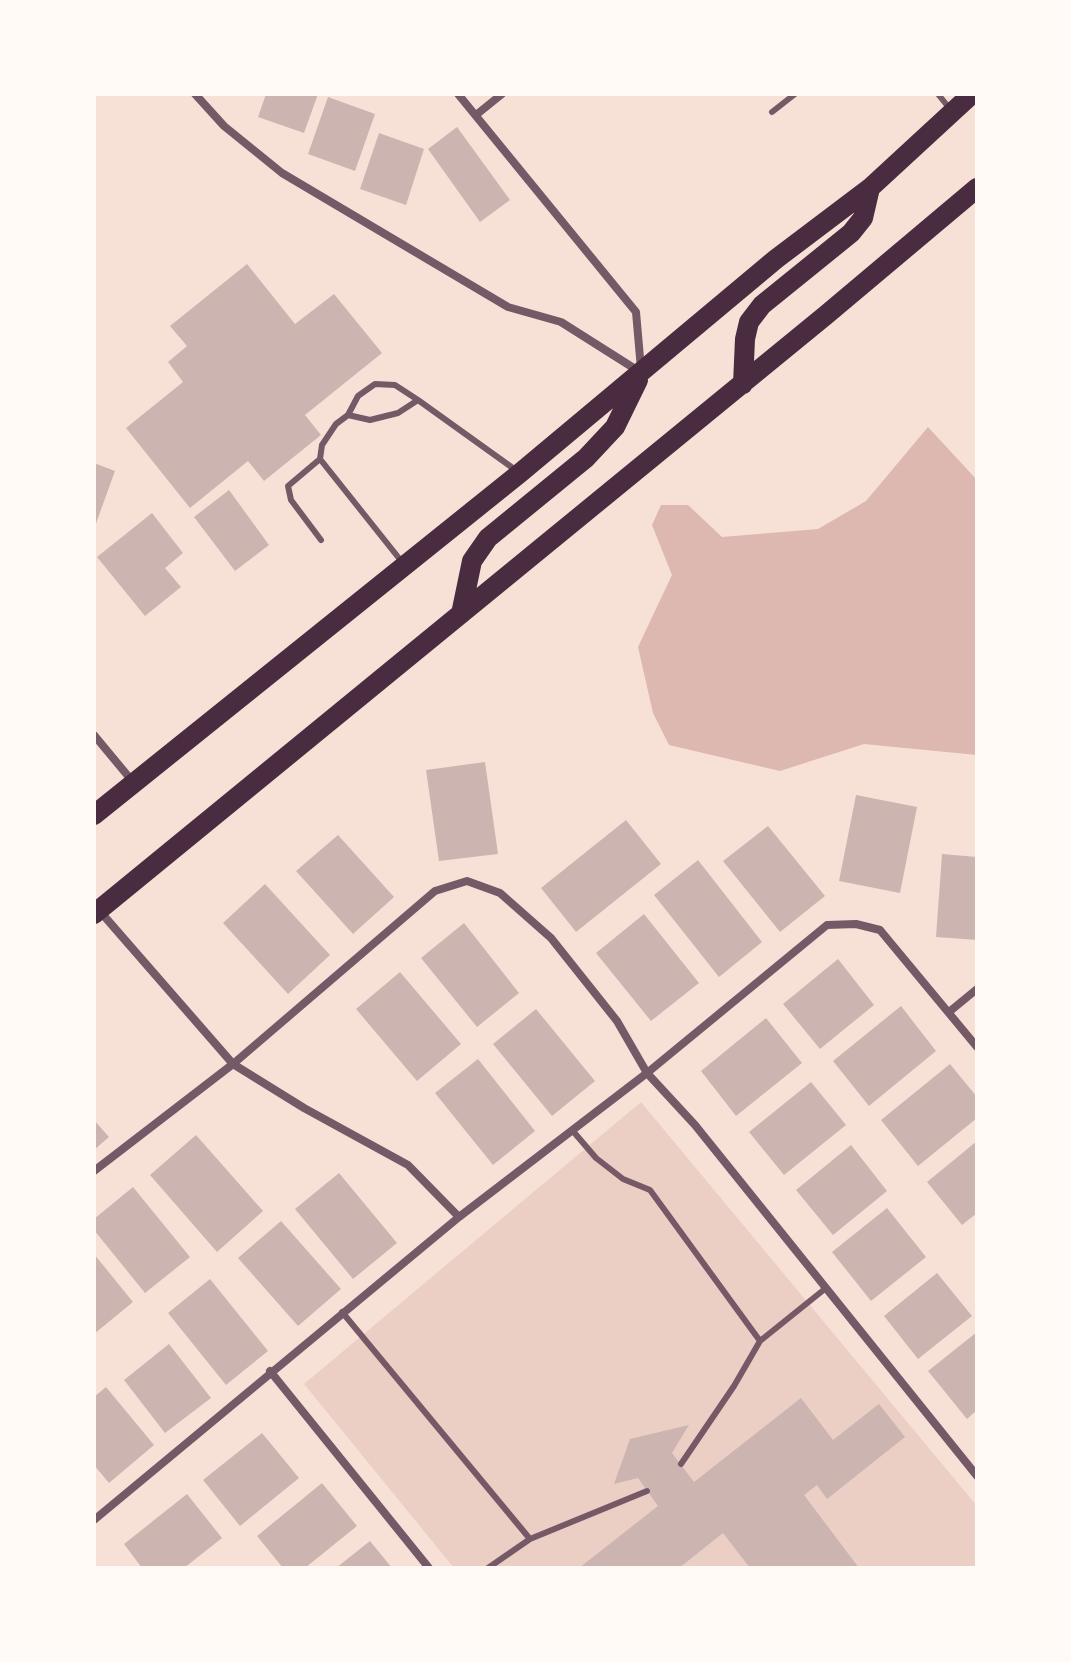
<!DOCTYPE html>
<style>
body{margin:0}
#map{position:relative;width:1071px;height:1662px;overflow:hidden;background:#f7e1d7;font-family:Montserrat,sans-serif}
canvas{display:block}
.frame{position:absolute;inset:0;border:96px solid #fffaf5;pointer-events:none}
</style>
<div id="map">
<canvas width="1071" height="1662"></canvas>
<div class="frame"></div>
</div>
<script>
const ctx = document.querySelector('canvas').getContext('2d');
ctx.lineJoin = 'round';
function fillPath(path, color) { ctx.fillStyle = color; ctx.fill(path, 'evenodd'); }
const poly = rows => new Path2D(rows.map(r => 'M' + r).join(''));
function strokePath(path, color, width, dash) { ctx.strokeStyle = color; ctx.lineWidth = width; ctx.lineCap = dash ? 'butt' : 'round'; ctx.setLineDash(dash || []); ctx.stroke(path); }
const green = poly([
 [641,1102,977,1506,977,1568,454,1568,304,1384]
]);
const water = poly([
 [928,427,977,480,977,755,864,744,780,771,669,745,653,713,638,647,672,575,652,525,661,505,688,505,722,537,818,529,866,501]
]);
const building = poly([
 [266,94,318,94,304,133,258,117],
 [328,97,375,114,355,171,308,154],
 [457,127,510,200,480,222,428,149],
 [379,133,424,149,406,205,360,189],
 [247,264,295,324,334,294,382,353,305,415,321,435,264,481,248,461,190,508,126,428,183,382,168,362,187,346,170,326],
 [94,463,115,471,94,529],
 [229,490,269,545,235,571,194,517],
 [152,513,183,553,165,568,181,587,145,616,97,557],
 [485,762,498,854,439,861,426,770],
 [856,795,917,807,900,893,839,881],
 [626,820,661,864,576,932,541,888],
 [768,826,825,896,780,932,723,861],
 [338,835,394,897,353,934,296,871],
 [942,854,977,857,977,940,936,937],
 [698,860,762,942,719,977,654,895],
 [265,884,330,955,288,994,223,923],
 [644,914,699,983,651,1021,596,953],
 [464,923,519,993,477,1027,421,958],
 [838,959,874,1005,820,1049,783,1004],
 [400,972,461,1044,417,1081,356,1009],
 [901,1006,936,1051,869,1106,833,1061],
 [536,1009,595,1081,552,1116,493,1044],
 [766,1018,802,1063,736,1116,701,1071],
 [478,1059,535,1131,493,1165,435,1093],
 [950,1064,977,1097,977,1118,918,1166,881,1120],
 [811,1082,846,1125,784,1175,749,1132],
 [94,1120,109,1137,94,1150],
 [196,1135,263,1211,217,1252,150,1175],
 [977,1141,977,1213,962,1225,927,1182],
 [851,1145,887,1191,833,1235,796,1190],
 [339,1173,397,1243,353,1279,295,1209],
 [133,1187,190,1257,145,1293,94,1230,94,1219],
 [887,1208,926,1257,871,1301,832,1252],
 [281,1221,341,1289,298,1326,238,1258],
 [94,1254,133,1302,94,1334],
 [937,1273,972,1316,918,1359,884,1316],
 [210,1279,268,1351,226,1385,168,1313],
 [977,1332,977,1410,967,1419,928,1371],
 [169,1344,211,1398,165,1433,124,1380],
 [106,1387,154,1445,109,1483,94,1465,94,1397],
 [801,1398,833,1440,879,1404,905,1437,827,1499,817,1485,804,1495,859,1568,750,1568,723,1533,679,1568,579,1568,658,1506,638,1478,614,1484,630,1439,689,1425,672,1453,694,1482],
 [262,1433,299,1478,240,1526,203,1480],
 [322,1483,357,1526,305,1568,283,1568,257,1536],
 [187,1494,222,1538,184,1568,142,1568,124,1544],
 [370,1541,392,1568,336,1568]
]);
const service = poly([
 [938,94,950,109],
 [772,112,795,94],
 [418,400,395,385,375,384,358,396,348,415,370,420,398,413,418,400,517,471],
 [348,415,336,424,322,445,320,459,402,562],
 [320,459,288,486,291,500,321,540],
 [572,1130,596,1158,623,1179,650,1190,760,1341],
 [342,1312,530,1539],
 [681,1464,734,1386,760,1341,826,1288],
 [488,1568,530,1539,647,1491]
]);
const minor = poly([
 [195,94,224,126,282,173,508,307,561,322,640,372],
 [458,94,636,312,641,369],
 [476,115,502,94],
 [94,735,133,782],
 [98,909,233,1064,304,1108,408,1165,459,1217],
 [949,1012,977,989],
 [94,1171,233,1064,435,891,467,881,500,893,551,938,617,1021,647,1073,695,1125,977,1476],
 [270,1371,429,1568],
 [94,1520,459,1217,647,1073,827,925,856,924,880,930,977,1047]
]);
const primary = poly([
 [743,384,745,339,749,322,762,305,851,233,863,218,870,188],
 [461,614,472,561,488,538,586,458,615,427,638,380],
 [94,815,520,473,776,259,870,188,972,94],
 [94,914,826,315,977,188]
]);
fillPath(green, '#ebcfc5');
fillPath(water, '#dcb8b0');
fillPath(building, '#ccb4b1');
strokePath(service, '#755966', 6);
strokePath(minor, '#755966', 8);
strokePath(primary, '#4a2c40', 20);
</script>
